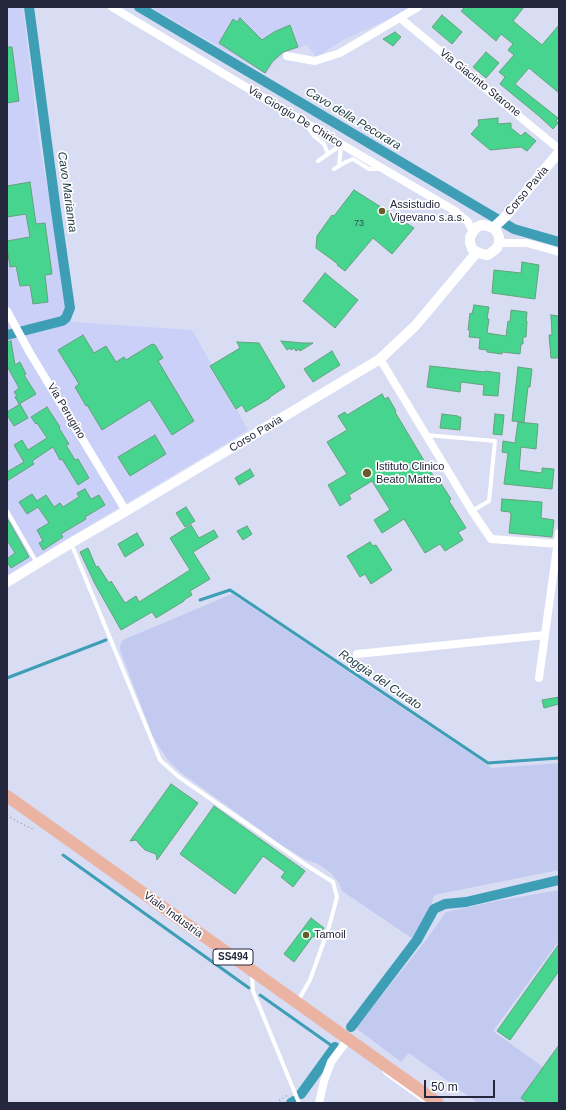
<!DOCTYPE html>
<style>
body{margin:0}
#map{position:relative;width:566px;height:1110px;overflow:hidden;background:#d8ddf4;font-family:Helvetica,sans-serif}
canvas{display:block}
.frame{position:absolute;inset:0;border:8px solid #24273d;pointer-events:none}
.scale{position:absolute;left:424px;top:1080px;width:71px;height:18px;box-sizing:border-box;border:2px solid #24273d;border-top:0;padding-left:5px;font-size:12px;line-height:14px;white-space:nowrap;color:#24273d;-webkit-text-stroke:3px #fff;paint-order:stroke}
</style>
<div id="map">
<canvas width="566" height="1110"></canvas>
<div class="frame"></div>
<div class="scale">50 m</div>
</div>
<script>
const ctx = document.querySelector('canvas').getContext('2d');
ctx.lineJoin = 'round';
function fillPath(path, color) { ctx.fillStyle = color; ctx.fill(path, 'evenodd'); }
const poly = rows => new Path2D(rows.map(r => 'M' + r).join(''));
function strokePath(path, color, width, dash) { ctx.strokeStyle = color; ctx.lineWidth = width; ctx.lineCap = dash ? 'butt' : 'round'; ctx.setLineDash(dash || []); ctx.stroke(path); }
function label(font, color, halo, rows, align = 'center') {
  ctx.font = font + ' Helvetica,sans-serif'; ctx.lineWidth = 3.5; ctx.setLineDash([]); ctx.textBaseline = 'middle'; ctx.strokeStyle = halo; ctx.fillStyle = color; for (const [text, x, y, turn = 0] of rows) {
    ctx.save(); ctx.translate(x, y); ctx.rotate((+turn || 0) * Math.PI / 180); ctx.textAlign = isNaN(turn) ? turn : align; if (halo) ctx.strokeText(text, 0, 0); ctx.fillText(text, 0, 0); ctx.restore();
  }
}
const built = poly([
 [7,7,23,7,39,141,71,322,192,330,248,430,7,575],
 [151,7,412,7,398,15,345,39,316,57,307,45,288,52,277,59,266,74]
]);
const green = poly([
 [232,594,492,768,559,763,559,870,434,895,431,906,413,939,342,891,339,883,331,873,318,864,306,860,283,846,180,772,168,760,161,750,153,737,120,650,120,645,123,640],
 [559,890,559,941,493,1031,543,1067,528,1103,478,1103,409,1053,401,1062,356,1028,426,940,446,912,497,901]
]);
const stream = poly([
 [200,600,230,590,488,763,559,758],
 [7,678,106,640],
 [63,855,249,988],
 [260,995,335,1048]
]);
const canal = poly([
 [139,7,514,229,559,242],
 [7,335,62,321,66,318,70,308,56,211,29,7],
 [351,1027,417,940,434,909,445,904,466,902,559,880],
 [301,1094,335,1047],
 [291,1103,294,1101]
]);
const building = poly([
 [465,7,524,7,513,21,542,45,559,25,559,93,529,68,515,84,558,118,556,121,558,123,553,129,539,116,500,84,505,77,499,72,514,55,508,50,513,44,501,34,496,41,461,11,465,7],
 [442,15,462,32,452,44,432,27,442,15],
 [240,18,262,40,274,32,290,25,298,47,283,52,272,62,265,73,219,43,233,19,237,22,240,18],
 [395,32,401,37,393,46,383,39,395,32],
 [7,47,12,47,19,101,7,103,7,47],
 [486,52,499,63,486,78,473,67,486,52],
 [498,118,498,124,511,123,511,128,521,136,525,132,536,141,527,151,521,147,490,150,471,134,479,125,478,120,498,118],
 [30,182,36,224,45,223,52,274,45,275,48,302,33,304,30,285,20,286,16,266,10,267,7,248,7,241,30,237,26,214,7,217,7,186,30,182],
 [354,190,414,228,392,254,373,238,345,271,337,265,338,264,316,248,317,236,332,215,334,216,354,190],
 [522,262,539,265,535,299,492,293,494,270,521,273,522,262],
 [325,273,358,300,335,328,303,301,325,273],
 [474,305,489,307,487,319,489,319,487,333,506,336,508,321,510,322,511,310,527,312,526,321,527,321,526,337,523,337,523,344,521,344,520,354,502,352,502,354,487,352,487,350,479,349,480,338,469,337,470,330,468,330,470,313,472,314,474,305],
 [551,315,559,316,559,358,551,358,549,335,552,335,551,315],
 [83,335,94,353,106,346,116,362,124,357,126,360,152,344,155,345,163,358,158,361,194,421,172,435,150,400,102,430,87,405,86,406,75,387,79,384,58,350,83,335],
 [11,341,15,365,20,362,26,374,24,375,36,394,19,404,15,397,17,396,14,392,19,388,7,366,7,342,11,341],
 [281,341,303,343,313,343,300,351,299,349,296,351,294,348,291,350,290,348,287,350,281,341],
 [237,342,259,343,285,387,270,397,270,398,246,412,242,405,236,409,210,366,240,348,237,342],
 [332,351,340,365,313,382,304,369,332,351],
 [430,366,485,372,485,371,500,373,498,396,483,395,484,385,461,382,460,392,427,387,430,366],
 [518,367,532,369,530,387,528,387,524,422,512,421,518,367],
 [382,394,385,399,388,397,396,411,395,412,438,484,440,482,451,499,449,501,466,528,458,532,463,540,445,551,440,544,425,553,404,519,382,533,374,520,390,510,372,481,349,495,351,499,340,506,328,485,347,474,327,442,347,430,338,416,345,412,347,415,382,394],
 [20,404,28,418,14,426,7,415,7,412,20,404],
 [47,407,60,427,59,428,69,444,66,445,75,460,78,459,89,478,78,485,62,459,60,460,53,447,32,461,34,464,7,481,7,472,24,462,14,445,22,440,28,450,47,438,37,423,36,424,31,417,47,407],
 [442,414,458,416,458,417,461,417,460,430,440,428,442,414],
 [495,414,504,415,502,435,493,434,495,414],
 [518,422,538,424,536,449,521,447,519,470,542,473,542,468,554,469,552,489,504,484,508,453,502,452,503,441,515,443,518,422],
 [155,435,166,454,130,476,118,457,155,435],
 [250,469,254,476,239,485,235,478,250,469],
 [85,489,91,499,99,495,105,505,85,517,86,519,61,534,63,537,43,550,39,543,43,541,37,530,49,523,38,507,27,514,19,502,32,494,37,501,46,495,54,507,60,503,63,507,79,497,77,493,85,489],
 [502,499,542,502,541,518,554,520,552,537,509,533,511,515,510,512,501,511,502,499],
 [186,507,195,521,185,527,176,513,186,507],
 [7,518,29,557,11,568,7,562,7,559,15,553,7,540,7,518],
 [191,525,199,538,214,530,218,537,193,552,210,579,190,591,192,595,184,600,184,601,156,618,152,612,121,630,95,584,80,552,88,548,96,567,98,566,109,583,111,581,125,603,136,596,139,602,190,570,170,538,191,525],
 [247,526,252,534,243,540,237,531,247,526],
 [137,533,144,545,125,557,118,544,137,533],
 [370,542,373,546,376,545,392,570,371,584,365,574,360,577,347,556,370,542],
 [559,697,559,704,544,708,542,700,559,697],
 [171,784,198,803,157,860,156,854,145,850,141,846,136,840,130,841,171,784],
 [214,806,305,871,293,887,281,877,285,872,263,856,235,894,180,854,214,806],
 [311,918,324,928,317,938,313,936,294,962,284,954,311,918],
 [559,944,559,971,510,1040,497,1031,559,944],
 [559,1045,559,1103,528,1103,521,1098,559,1045]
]);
const path = poly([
 [7,815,18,822,35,830],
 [276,1103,289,1094]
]);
const service = poly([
 [307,126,315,137,324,144,328,154,318,161],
 [328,154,341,145],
 [339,166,341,145],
 [334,169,346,162,353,159,369,169,381,169],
 [426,435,495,441,489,501,472,511],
 [7,511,37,563],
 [71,543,160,760,179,777,306,865,333,882,337,897,329,927,310,980,298,1001],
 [252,974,253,991,299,1103],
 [384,1071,388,1075,427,1103]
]);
const minor = poly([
 [112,7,341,144,455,211,468,222,473,232],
 [400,18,559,149],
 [287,56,315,61,340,53,418,7],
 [499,243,527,243,559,252],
 [7,311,30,353,126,511],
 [380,359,472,511,491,539,559,544],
 [357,654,545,635],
 [539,678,559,533],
 [319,1103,324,1081,331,1062,348,1039]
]);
const tertiary = poly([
 [482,225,488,226,493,228,497,232,499,237,499,243,497,248,492,252,488,255,482,254,477,252,472,249,470,243,470,237,473,232,477,227,482,225],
 [493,228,506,216,559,152],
 [7,582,71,543,126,511,380,359,416,325,477,252]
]);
const primary = poly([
 [7,796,438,1103]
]);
const markers = [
 [382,211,4,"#685d2a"],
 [367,473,5,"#685d2a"],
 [306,935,4,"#685d2a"]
];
const numberNames = [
 ["73",359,224]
];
const shields = [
 [233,957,40]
];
const shieldNames = [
 ["SS494",233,957]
];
const streetNames = [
 ["Via Giacinto Starone",480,83,39],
 ["Via Giorgio De Chirico",295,117,31],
 ["Corso Pavia",527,191,-50],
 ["Via Perugino",66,411,59],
 ["Corso Pavia",256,434,-31],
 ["Viale Industria",173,915,36]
];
const poiNames = [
 ["Assistudio",390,205],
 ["Vigevano s.a.s.",390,218],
 ["Istituto Clinico",376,467],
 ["Beato Matteo",376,480],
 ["Tamoil",314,935]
];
const waterNames = [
 ["Cavo della Pecorara",353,119,31],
 ["Cavo Marianna",67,192,82],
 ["Roggia del Curato",380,680,34]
];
fillPath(built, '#cad0f8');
fillPath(green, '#c3caf0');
strokePath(stream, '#3e9eb6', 3);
strokePath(canal, '#3e9eb6', 10);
fillPath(building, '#46d48e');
strokePath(building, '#65a17e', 1);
strokePath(path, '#989cb3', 1.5, [1, 3]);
strokePath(service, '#fff', 4);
strokePath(minor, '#fff', 8);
strokePath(tertiary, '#fff', 10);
strokePath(primary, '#ebb3a2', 12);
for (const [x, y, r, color] of markers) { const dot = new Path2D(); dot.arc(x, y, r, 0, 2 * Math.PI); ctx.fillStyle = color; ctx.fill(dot); strokePath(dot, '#fff', 1.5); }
label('9px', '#2c5251', null, numberNames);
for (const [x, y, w] of shields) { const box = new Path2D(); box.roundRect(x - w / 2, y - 8, w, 16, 3); ctx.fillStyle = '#fff'; ctx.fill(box); strokePath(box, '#24273d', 1); }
label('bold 10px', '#24273d', null, shieldNames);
label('11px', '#24273d', '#fff', streetNames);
label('11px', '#24273d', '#fff', poiNames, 'left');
label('italic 12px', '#1e3b43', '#fff', waterNames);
</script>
